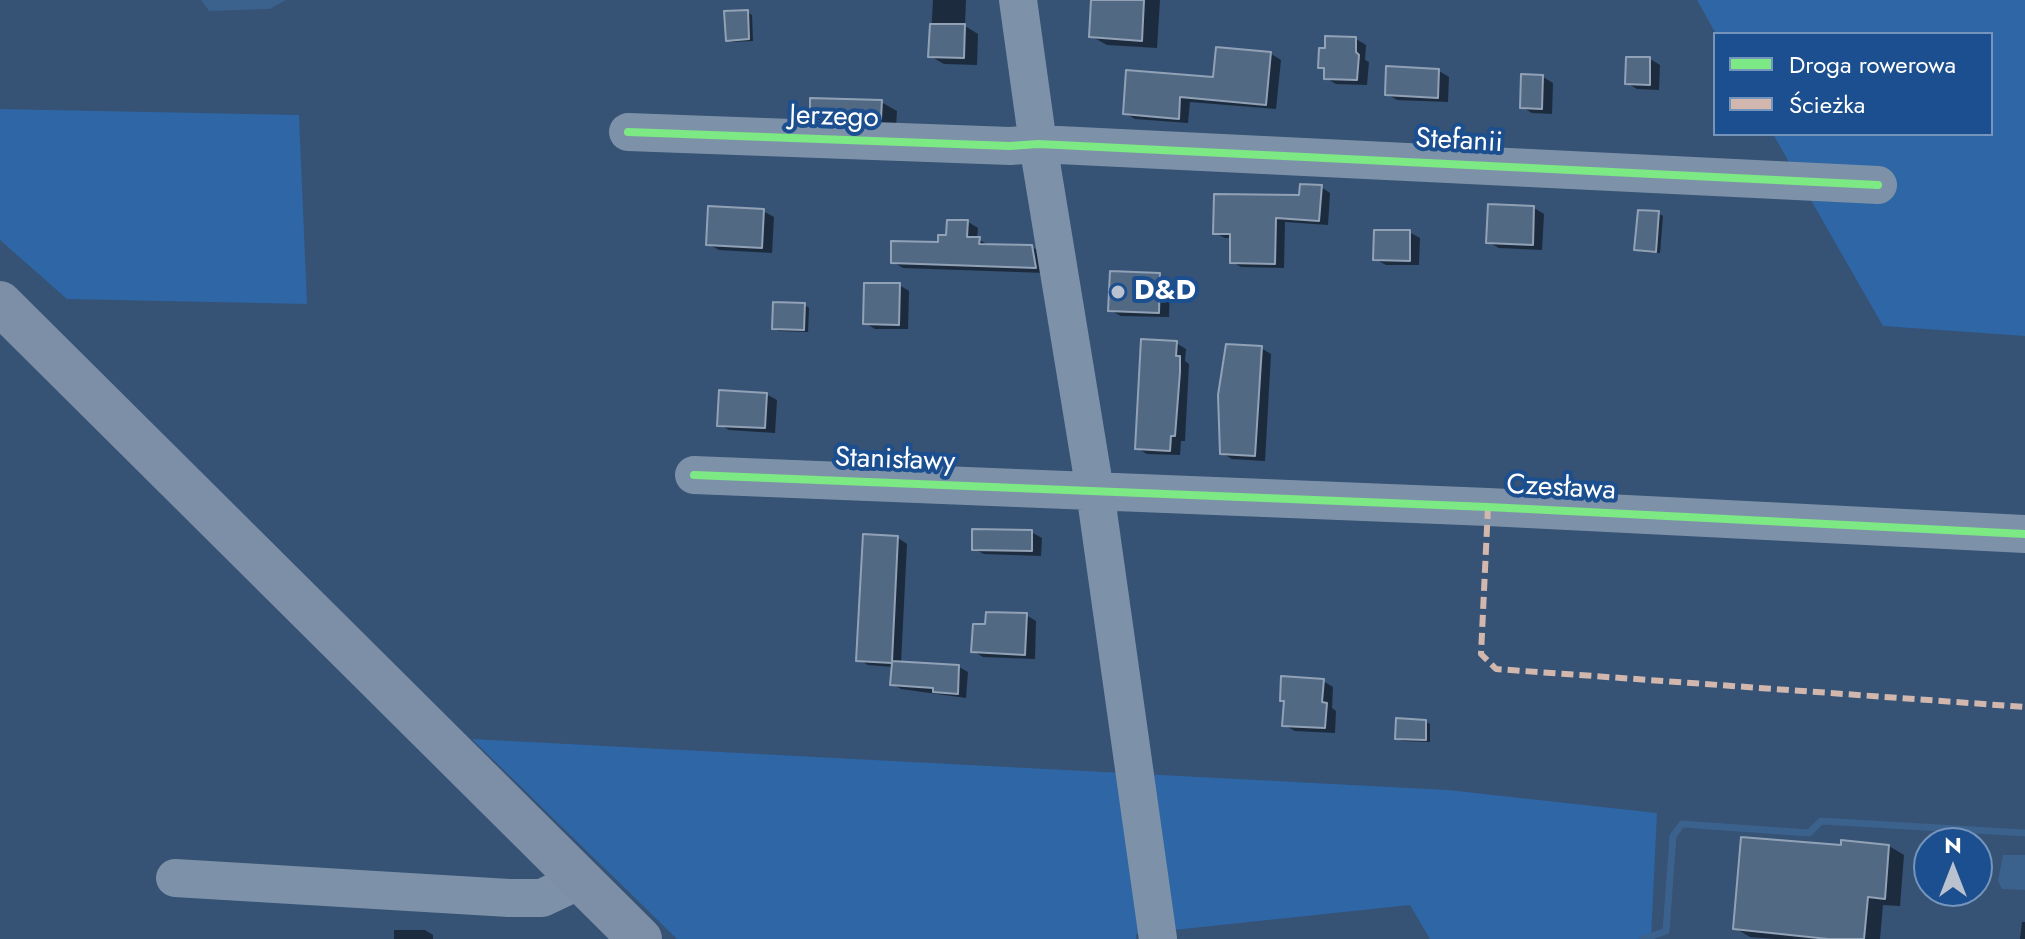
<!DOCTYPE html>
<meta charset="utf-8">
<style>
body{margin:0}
#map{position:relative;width:2025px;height:939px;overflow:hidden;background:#365274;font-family:Jost,sans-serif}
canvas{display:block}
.legend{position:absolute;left:1713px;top:32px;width:280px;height:104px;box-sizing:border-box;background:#1b4f8f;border:2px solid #7695bc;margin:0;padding:10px 14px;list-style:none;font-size:24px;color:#fff}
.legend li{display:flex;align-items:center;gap:16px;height:40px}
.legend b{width:40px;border:2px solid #7695bc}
.north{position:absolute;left:1913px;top:827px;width:80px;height:80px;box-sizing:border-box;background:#1b4f8f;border:2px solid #7695bc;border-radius:50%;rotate:0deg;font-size:22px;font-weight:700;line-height:32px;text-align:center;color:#fff}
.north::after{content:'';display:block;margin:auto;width:28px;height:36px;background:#b9c2ce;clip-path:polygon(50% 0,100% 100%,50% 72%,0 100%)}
</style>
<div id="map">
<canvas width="2025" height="939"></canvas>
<ul class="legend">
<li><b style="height:10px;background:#7ce984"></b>Droga rowerowa</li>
<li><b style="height:10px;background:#d1b7ad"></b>Ścieżka</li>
</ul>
<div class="north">N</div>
</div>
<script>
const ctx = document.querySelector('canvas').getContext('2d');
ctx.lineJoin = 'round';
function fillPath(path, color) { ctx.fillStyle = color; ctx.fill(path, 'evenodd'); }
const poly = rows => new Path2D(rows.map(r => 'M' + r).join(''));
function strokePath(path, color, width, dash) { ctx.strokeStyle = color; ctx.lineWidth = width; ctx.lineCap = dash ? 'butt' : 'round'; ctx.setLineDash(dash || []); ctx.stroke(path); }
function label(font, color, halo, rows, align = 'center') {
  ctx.font = font + ' Jost,sans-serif'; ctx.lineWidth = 8; ctx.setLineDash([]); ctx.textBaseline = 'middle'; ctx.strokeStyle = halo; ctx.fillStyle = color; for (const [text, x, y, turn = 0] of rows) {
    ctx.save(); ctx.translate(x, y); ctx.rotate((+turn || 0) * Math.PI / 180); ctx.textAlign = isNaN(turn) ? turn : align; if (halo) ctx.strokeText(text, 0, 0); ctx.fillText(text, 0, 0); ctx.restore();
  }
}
const green = poly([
 [1697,0,2025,0,2025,336,1883,326,1773,134,1991,134,1991,34,1716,34],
 [0,109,299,115,307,304,67,299,0,240],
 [472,739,1448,790,1657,813,1651,939,1430,939,1410,905,1136,934,1136,939,677,939]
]);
const water = poly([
 [201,0,286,0,270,9,209,11],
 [2003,855,2025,855,2025,890,2002,889,1998,881]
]);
const shadow = poly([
 [933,0,966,0,965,26,978,34,977,65,944,64,930,56],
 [1093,0,1160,0,1157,48,1107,45,1091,36],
 [747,12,752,15,753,41,732,42,728,39],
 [1356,39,1366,45,1365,60,1369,62,1367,85,1336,84,1326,78,1326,70,1320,67],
 [1271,54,1281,60,1276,109,1190,102,1188,123,1135,119,1125,113,1215,80],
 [1650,59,1660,65,1659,90,1637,89,1627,83],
 [1439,71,1449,77,1448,102,1397,100,1387,94],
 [1543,77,1553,83,1552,114,1532,113,1522,107],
 [881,102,897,111,896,127,827,125,812,116],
 [1321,187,1330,193,1328,225,1285,222,1284,268,1241,267,1232,262,1232,238,1225,238,1215,233],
 [1534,208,1544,214,1542,250,1499,248,1488,242],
 [763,211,774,217,772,253,719,250,708,244],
 [1658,213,1663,216,1660,253,1641,252,1636,249],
 [968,222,978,228,977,239,989,245,1032,247,1042,253,1045,273,903,268,893,262,940,244],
 [1409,232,1420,238,1419,265,1386,265,1375,259],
 [1160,275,1170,281,1169,317,1121,316,1110,310],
 [899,285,909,291,908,329,875,329,865,323],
 [805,305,809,308,808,332,778,331,774,328],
 [1176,343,1186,349,1185,361,1189,364,1185,441,1181,441,1180,455,1147,454,1137,448],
 [1261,348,1271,354,1265,461,1232,459,1222,453],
 [766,394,777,400,775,433,729,430,719,424],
 [1031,532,1042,538,1041,556,984,554,974,549],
 [865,536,898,538,907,544,901,663,959,667,968,672,966,698,901,689,892,684,893,667,868,665,859,660],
 [1026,615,1036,621,1035,659,983,657,973,651,987,626],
 [1323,681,1333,687,1332,708,1336,711,1335,733,1295,731,1284,725,1286,702,1282,700],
 [1426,722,1430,724,1430,742,1402,741,1397,738],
 [1889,846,1904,855,1900,906,1883,905,1880,939,1776,939,1750,937,1735,928],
 [2022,922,2025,922,2025,939,2020,939],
 [394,930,425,930,433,935,433,939,394,939]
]);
const stream = poly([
 [1643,939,1666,931,1673,836,1682,824,1809,833,1821,821,2025,833]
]);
const building = poly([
 [1091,0,1144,0,1142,41,1089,37,1091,0],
 [748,10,749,39,726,41,724,11,748,10],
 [930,24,965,24,964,58,928,57,930,24],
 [1325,36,1356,37,1356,52,1359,55,1357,80,1324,79,1324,68,1318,68,1319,48,1325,48,1325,36],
 [1216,47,1271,52,1266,105,1180,97,1179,119,1123,114,1126,70,1213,77,1216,47],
 [1626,57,1650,57,1650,85,1625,84,1626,57],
 [1386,66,1439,69,1438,98,1385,95,1386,66],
 [1521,74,1543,75,1542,109,1520,108,1521,74],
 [810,98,882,100,881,119,810,117,810,98],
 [1300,184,1322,185,1319,221,1276,218,1275,264,1230,263,1230,234,1213,234,1214,194,1299,195,1300,184],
 [1488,204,1534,206,1533,245,1486,243,1488,204],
 [708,206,764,209,762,248,706,245,708,206],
 [1638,210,1659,211,1656,252,1634,250,1638,210],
 [947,220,968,220,967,237,980,237,979,244,1032,245,1036,268,891,263,891,241,938,242,938,235,946,235,947,220],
 [1374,230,1410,230,1410,261,1373,260,1374,230],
 [1110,271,1160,273,1159,313,1108,311,1110,271],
 [864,283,900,283,899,325,863,324,864,283],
 [773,302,805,303,804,330,772,329,773,302],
 [1141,339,1177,341,1176,356,1180,356,1180,372,1175,436,1171,436,1170,451,1135,449,1141,339],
 [1226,344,1262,346,1255,456,1220,454,1218,395,1226,344],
 [719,390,767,393,765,428,717,426,719,390],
 [972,529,1032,530,1032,551,972,550,972,529],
 [863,534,898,536,892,661,959,665,958,694,933,692,933,688,890,685,892,663,856,661,863,534],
 [986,612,1027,613,1025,655,971,652,973,624,985,624,986,612],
 [1281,676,1324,679,1322,702,1327,703,1325,728,1282,726,1284,701,1280,701,1281,676],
 [1396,718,1426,720,1426,740,1395,739,1396,718],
 [1741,837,1841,845,1841,840,1889,845,1885,899,1868,897,1864,939,1828,939,1733,929,1741,837]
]);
const minor = poly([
 [1018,0,1038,144,1095,491,1158,939],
 [628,132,1010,146,1038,144,1878,185],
 [694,475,1488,507,2025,534],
 [175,878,509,898,542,898,580,880]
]);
const major = poly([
 [0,303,640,939]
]);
const quiet = poly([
 [1488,507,1481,654,1496,669,2025,707]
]);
const cycleway = poly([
 [628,132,1010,146,1038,144,1878,185],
 [694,475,1488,507,2025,534]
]);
const markers = [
 [1118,292,8,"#b9c2ce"]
];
const streetNames = [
 ["Jerzego",834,118,2],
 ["Stefanii",1459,142,3],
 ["Stanisławy",895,461,2],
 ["Czesława",1561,489,3]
];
const poiNames = [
 ["D&D",1134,292]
];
fillPath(green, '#2f66a5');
fillPath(water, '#3b618d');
fillPath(shadow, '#0007');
strokePath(stream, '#3b618d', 7);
fillPath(building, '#526984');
strokePath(building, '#92a2b6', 2);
strokePath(minor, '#7d92a8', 38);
strokePath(major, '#7d8ea7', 44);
strokePath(quiet, '#d1b7ad', 6, [12, 6]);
strokePath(cycleway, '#7ce984', 8);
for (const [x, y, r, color] of markers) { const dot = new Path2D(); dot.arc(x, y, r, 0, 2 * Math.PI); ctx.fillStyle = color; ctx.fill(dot); strokePath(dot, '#1b4f8f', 3); }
label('28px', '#fff', '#1b4f8f', streetNames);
label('bold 28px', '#fff', '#1b4f8f', poiNames, 'left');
</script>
